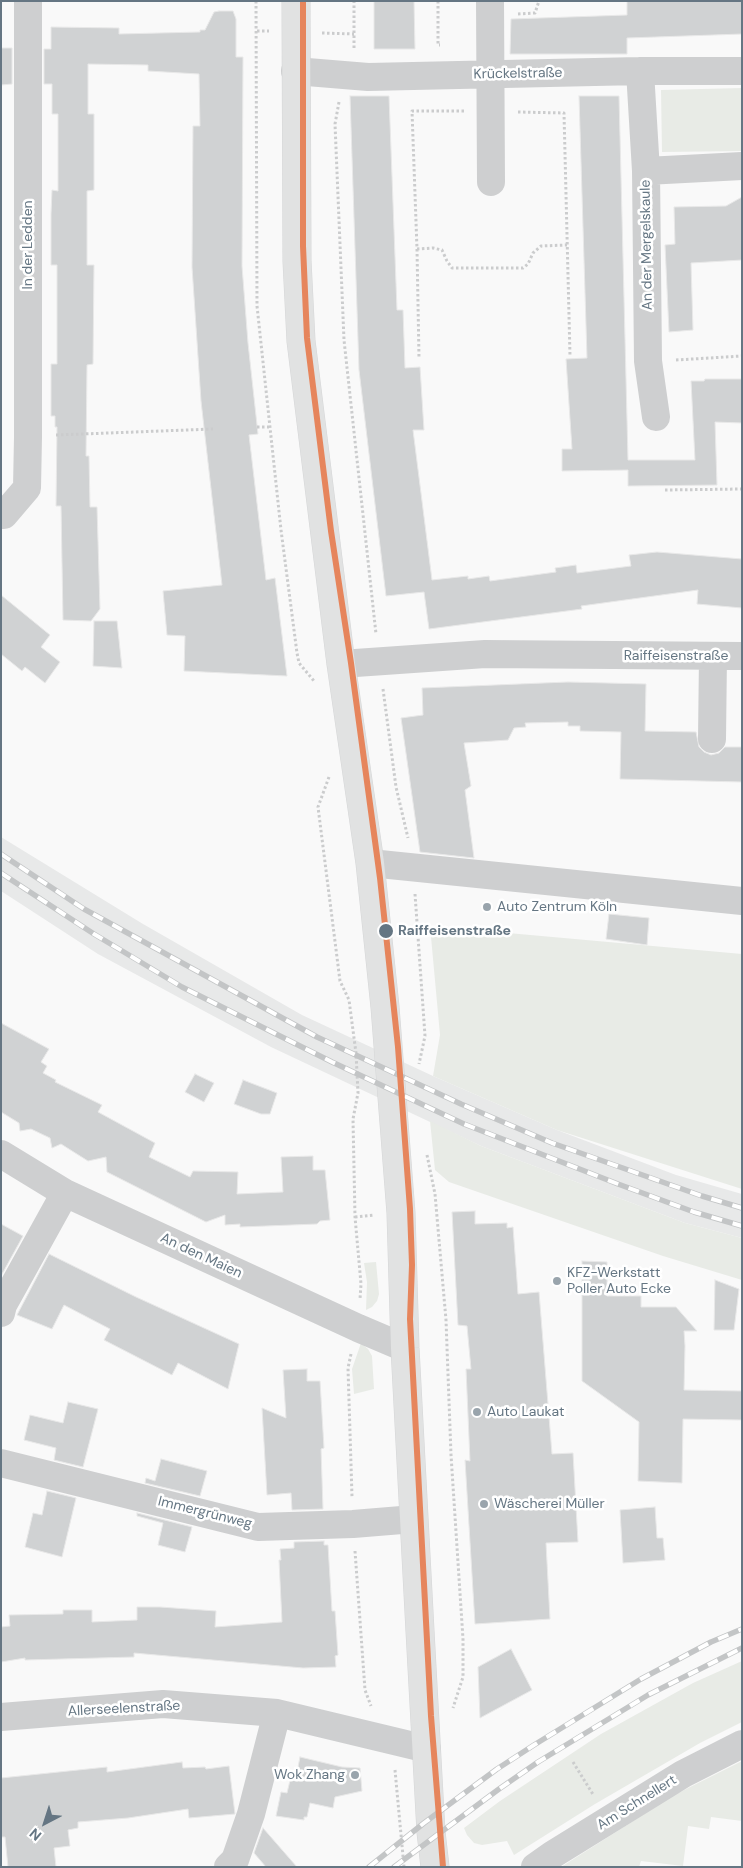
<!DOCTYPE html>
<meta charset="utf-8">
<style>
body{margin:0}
#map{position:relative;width:743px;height:1868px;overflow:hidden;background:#f9f9f9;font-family:"DM Sans",sans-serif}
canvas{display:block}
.frame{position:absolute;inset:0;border:2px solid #657683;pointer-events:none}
.north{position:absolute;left:20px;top:1798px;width:50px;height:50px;-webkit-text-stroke:4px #fff;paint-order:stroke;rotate:220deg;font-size:14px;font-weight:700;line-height:20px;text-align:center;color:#657683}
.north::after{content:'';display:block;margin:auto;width:18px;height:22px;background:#657683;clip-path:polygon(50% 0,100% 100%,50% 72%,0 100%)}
</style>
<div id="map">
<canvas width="743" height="1868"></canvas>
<div class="frame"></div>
<div class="north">N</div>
</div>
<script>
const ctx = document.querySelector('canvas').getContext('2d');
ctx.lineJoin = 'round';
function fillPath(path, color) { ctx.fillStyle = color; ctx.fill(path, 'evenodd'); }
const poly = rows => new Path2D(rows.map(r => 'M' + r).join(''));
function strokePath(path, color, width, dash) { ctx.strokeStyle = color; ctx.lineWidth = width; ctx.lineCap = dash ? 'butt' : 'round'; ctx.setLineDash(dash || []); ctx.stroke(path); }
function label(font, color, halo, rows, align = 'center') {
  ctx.font = font + ' "DM Sans",sans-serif'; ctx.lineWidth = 5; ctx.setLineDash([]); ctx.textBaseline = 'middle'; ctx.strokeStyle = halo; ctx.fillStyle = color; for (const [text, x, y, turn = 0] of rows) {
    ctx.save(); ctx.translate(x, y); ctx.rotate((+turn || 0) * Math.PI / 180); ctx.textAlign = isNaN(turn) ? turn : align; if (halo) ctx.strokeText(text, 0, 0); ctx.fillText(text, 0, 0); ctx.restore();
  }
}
const built = poly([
 [1,837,143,924,302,1015,433,1076,557,1130,676,1175,742,1194,742,1238,685,1223,481,1146,271,1047,98,954,1,891]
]);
const green = poly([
 [742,88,742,151,662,152,661,90],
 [430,926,742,954,742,1189,557,1130,433,1076,440,1035],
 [430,1121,481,1146,685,1223,742,1238,742,1280,663,1256,449,1182,435,1170],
 [376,1262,379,1294,377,1301,372,1307,366,1310,367,1282,364,1263],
 [361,1343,368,1349,372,1356,374,1389,354,1394,352,1369],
 [742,1661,742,1722,700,1743,595,1804,514,1855,507,1841,482,1845,474,1843,467,1835,464,1828,500,1801,601,1734,693,1683],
 [742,1761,742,1821,711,1817,709,1829,688,1826,683,1866,641,1861,639,1867,561,1867,674,1795]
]);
const building = poly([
 [374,1,414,1,415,49,374,49,374,1],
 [627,1,742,1,742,34,627,38,627,54,510,54,511,19,627,15,627,1],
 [219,11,233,11,236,19,236,57,243,57,242,266,248,343,258,434,249,435,266,580,275,578,287,676,184,671,185,636,167,635,163,591,222,585,201,401,192,267,193,126,200,126,199,74,148,71,148,65,88,64,88,114,94,114,94,190,87,191,87,265,94,265,93,364,87,365,86,456,89,456,90,507,97,507,100,609,91,621,63,620,61,506,56,506,57,427,55,427,55,416,51,416,51,364,57,364,57,265,51,265,51,214,52,190,58,191,58,114,52,114,52,84,44,84,44,49,51,49,51,27,119,28,119,34,200,32,200,30,205,30,214,12,219,11],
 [1,48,12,48,12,84,1,85,1,48],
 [350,96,389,96,397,310,403,310,405,368,420,367,424,430,413,430,432,580,468,576,468,579,489,576,490,581,556,572,555,568,576,565,577,573,631,566,629,555,657,552,742,559,742,608,697,604,698,590,581,606,582,609,429,629,424,592,386,596,359,370,350,96],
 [579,96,619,96,628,460,695,460,691,381,704,381,705,379,742,379,742,423,715,422,717,485,628,486,628,470,562,471,562,449,572,449,566,359,587,358,579,96],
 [742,197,742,260,691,263,693,330,669,332,665,245,675,244,674,207,726,206,742,197],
 [1,595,50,635,41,647,60,662,45,683,25,667,22,671,1,654,1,595],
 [94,621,117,621,122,668,93,666,94,621],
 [568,682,646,684,645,731,696,732,699,747,704,752,711,755,719,753,725,747,742,747,742,782,620,779,621,732,580,731,580,726,568,726,568,722,525,723,526,727,514,728,508,740,464,743,471,786,465,790,474,858,420,852,401,718,423,715,422,688,568,682],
 [609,914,649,918,647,945,606,939,609,914],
 [1,1023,49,1049,41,1062,47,1066,43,1073,56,1080,55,1082,102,1105,98,1112,155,1143,149,1157,190,1177,193,1171,238,1172,237,1194,283,1192,281,1157,313,1156,313,1170,325,1170,330,1220,320,1221,317,1224,240,1227,240,1224,225,1225,225,1215,206,1222,107,1172,106,1157,88,1161,61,1144,52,1148,50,1138,31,1129,20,1131,19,1123,1,1112,1,1023],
 [195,1074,214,1083,204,1102,185,1092,195,1074],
 [243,1080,277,1093,270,1114,261,1114,234,1104,243,1080],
 [475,1211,475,1224,507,1223,507,1228,513,1227,518,1294,539,1292,552,1454,573,1453,578,1542,546,1543,550,1619,475,1624,465,1460,470,1461,466,1369,471,1369,467,1326,458,1325,452,1212,475,1211],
 [1,1224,23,1236,1,1276,1,1224],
 [49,1254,136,1297,239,1344,228,1389,178,1363,172,1375,104,1340,110,1329,64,1305,52,1329,17,1315,49,1254],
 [582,1261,607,1262,607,1296,641,1296,641,1307,676,1307,697,1331,684,1331,685,1346,684,1390,742,1391,742,1420,683,1419,682,1483,638,1481,639,1422,582,1381,582,1261],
 [715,1280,739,1289,734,1330,714,1330,715,1280],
 [307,1369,307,1381,320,1381,324,1448,321,1449,323,1509,292,1510,291,1493,267,1495,262,1408,286,1418,283,1370,307,1369],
 [68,1402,98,1409,83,1467,54,1460,56,1448,24,1440,30,1415,63,1423,68,1402],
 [161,1459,207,1471,200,1496,145,1483,146,1478,155,1481,161,1459],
 [47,1491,76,1498,62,1557,25,1547,33,1513,42,1515,47,1491],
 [655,1507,657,1538,663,1538,665,1560,623,1563,620,1510,655,1507],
 [137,1513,192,1527,185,1552,158,1545,163,1523,137,1516,137,1513],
 [324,1541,324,1545,328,1545,332,1611,335,1611,338,1655,335,1656,336,1667,303,1668,134,1653,134,1657,25,1660,25,1658,1,1662,1,1627,10,1626,9,1615,63,1614,63,1610,92,1610,92,1622,137,1620,137,1607,160,1607,216,1611,215,1627,282,1622,279,1560,281,1560,280,1549,294,1548,294,1542,324,1541],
 [511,1649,532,1690,480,1718,478,1667,511,1649],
 [300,1757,342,1767,360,1768,362,1791,335,1797,333,1808,310,1803,307,1817,304,1817,304,1820,276,1816,281,1792,287,1793,292,1772,297,1772,300,1757],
 [182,1762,183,1768,205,1767,206,1769,229,1766,235,1814,189,1818,188,1809,128,1818,78,1822,78,1828,68,1830,70,1846,54,1848,56,1867,8,1867,5,1837,1,1837,1,1778,107,1767,107,1772,182,1762],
 [263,1828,297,1867,266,1867,254,1853,263,1828]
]);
const path = poly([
 [256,1,257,306,281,530,297,653,299,663,314,681],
 [438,1,438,45,440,45],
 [518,14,535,13,539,1],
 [257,31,269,31],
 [322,33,354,34],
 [354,48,354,1],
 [339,102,335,124,344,340,376,634],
 [464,111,412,111,417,249,433,248,442,250,447,261,452,268,523,268,528,264,533,253,541,246,567,245],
 [518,112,564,113,570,356],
 [417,249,419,358],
 [676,360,742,356],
 [257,427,269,427],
 [56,435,213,429],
 [665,490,742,489],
 [383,689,396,787,408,838],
 [329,777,318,807,340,981,349,1000,356,1053,358,1093,353,1119,355,1217,361,1284,360,1299],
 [415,894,425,1036,419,1064],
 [427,1155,435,1194,446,1320,451,1455,463,1639,463,1677,453,1708],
 [355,1217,374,1215],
 [351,1354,348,1368,352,1497],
 [355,1551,365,1690,371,1706],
 [573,1762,594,1796],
 [395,1770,404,1867]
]);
const minor = poly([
 [490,1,491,182],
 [295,71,368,77,640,71,742,71],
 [640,71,646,171,648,361,656,417],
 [646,171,742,166],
 [1,515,4,515,27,488,28,437,28,1],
 [341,664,485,654,742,656],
 [712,739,713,656],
 [370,863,742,901],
 [1,1154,65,1193,358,1328,405,1348],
 [1,1313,3,1305,65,1193],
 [1,1463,258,1527,353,1524,414,1519],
 [1,1717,163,1704,277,1713,427,1749],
 [228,1867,235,1860,251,1814,277,1713],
 [535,1867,552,1855,683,1774,742,1744]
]);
const major = poly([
 [296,1,297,261,301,341,341,664,370,863,385,1007,401,1213,405,1348,420,1631,431,1832,435,1867]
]);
const rail = poly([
 [1,854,84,909,317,1037,461,1104,552,1143,702,1196,742,1208],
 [1,873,94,934,182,987,332,1062,464,1124,618,1184,694,1212,742,1226],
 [369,1867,424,1823,497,1769,534,1745,641,1679,711,1642,742,1629],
 [394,1867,499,1789,538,1762,648,1695,742,1648]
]);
const tram1 = poly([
 [303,1,303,246,307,338,331,531,351,663,380,878,398,1047,410,1209,412,1265,410,1319,431,1716,443,1867]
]);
const markers = [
 [487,907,5,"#99a4ac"],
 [386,931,8,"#657683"],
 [557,1281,5,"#99a4ac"],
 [477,1412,5,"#99a4ac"],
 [484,1504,5,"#99a4ac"],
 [355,1775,5,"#99a4ac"]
];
const streetNames = [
 ["Krückelstraße",518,74,-1],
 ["In der Ledden",28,245,-90],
 ["An der Mergelskaule",647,245,-91],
 ["Raiffeisenstraße",676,656],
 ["An den Maien",201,1256,25],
 ["Immergrünweg",205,1513,14],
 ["Allerseelenstraße",124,1709,-3],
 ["Am Schnellert",637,1803,-32]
];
const poiNames = [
 ["Auto Zentrum Köln",497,907],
 ["KFZ-Werkstatt",567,1273],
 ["Poller Auto Ecke",567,1289],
 ["Auto Laukat",487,1412],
 ["Wäscherei Müller",494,1504],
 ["Wok Zhang",345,1775,"right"]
];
const stopNames = [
 ["Raiffeisenstraße",398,931]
];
fillPath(built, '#e8e9e9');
fillPath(green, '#e8ebe6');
fillPath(building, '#d0d2d3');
strokePath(building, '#e8e8e8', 1);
strokePath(major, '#d5d6d7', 29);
strokePath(path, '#cbcccd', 3, [2.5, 2.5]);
strokePath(minor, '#cecfd0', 28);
strokePath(major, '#e1e2e2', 28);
strokePath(rail, '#c3c5c6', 5.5);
strokePath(rail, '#fff', 4, [11]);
strokePath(tram1, '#e6855c', 6);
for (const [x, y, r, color] of markers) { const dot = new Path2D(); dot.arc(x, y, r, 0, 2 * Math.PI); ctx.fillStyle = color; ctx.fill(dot); strokePath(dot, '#fff', 2); }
label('14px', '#657683', '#fff', streetNames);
label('14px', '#657683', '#fff', poiNames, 'left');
label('bold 14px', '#657683', '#fff', stopNames, 'left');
</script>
